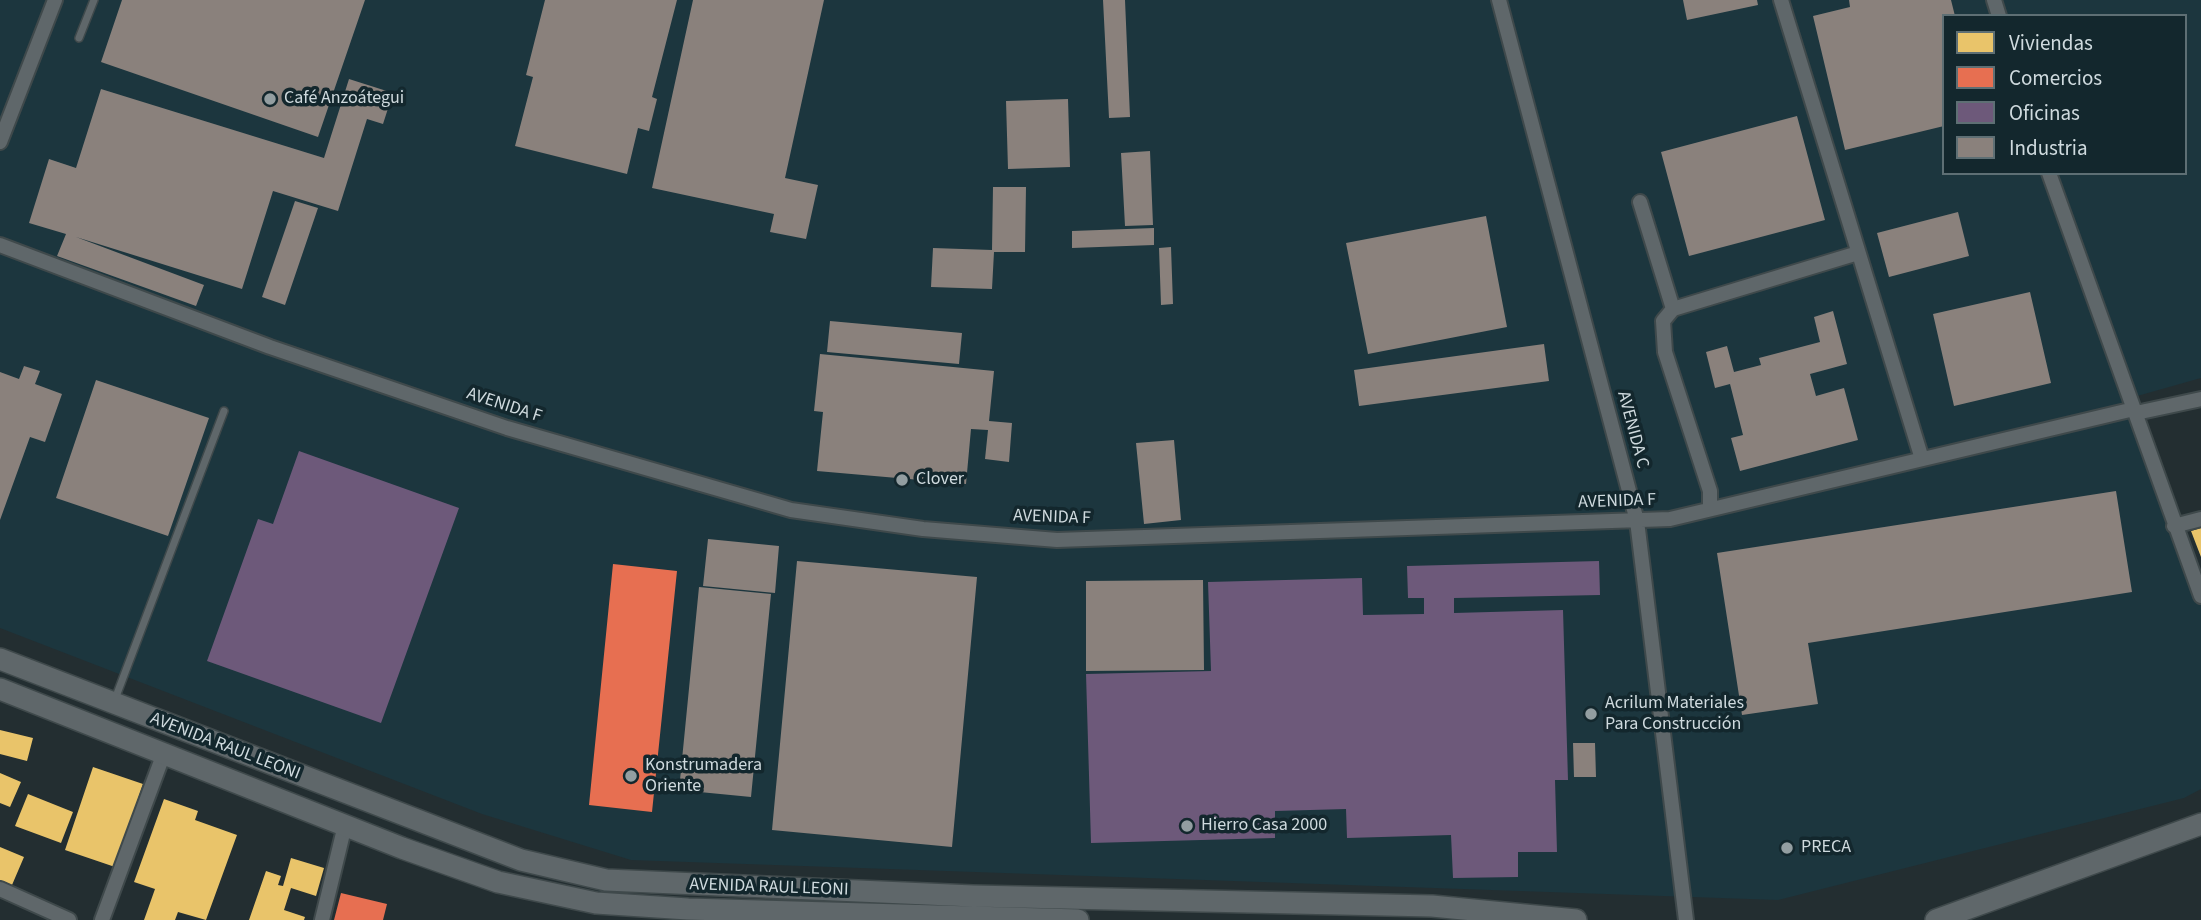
<!DOCTYPE html>
<meta charset="utf-8">
<style>
body{margin:0}
#map{position:relative;width:2201px;height:920px;overflow:hidden;background:#232e31;font-family:"Source Sans 3",sans-serif}
canvas{display:block}
.legend{position:absolute;left:1942px;top:14px;width:245px;height:161px;box-sizing:border-box;background:#13272d;border:2px solid #5e6f74;margin:0;padding:9px 12px;list-style:none;font-size:21px;color:#cfdade}
.legend li{display:flex;align-items:center;gap:14px;height:35px}
.legend b{width:35px;border:2px solid #5e6f74}
</style>
<div id="map">
<canvas width="2201" height="920"></canvas>
<ul class="legend">
<li><b style="height:19px;background:#e9c46a"></b>Viviendas</li>
<li><b style="height:19px;background:#e76f51"></b>Comercios</li>
<li><b style="height:19px;background:#6d597a"></b>Oficinas</li>
<li><b style="height:19px;background:#8a817c"></b>Industria</li>
</ul>
</div>
<script>
const ctx = document.querySelector('canvas').getContext('2d');
ctx.lineJoin = 'round';
function fillPath(path, color) { ctx.fillStyle = color; ctx.fill(path, 'evenodd'); }
const poly = rows => new Path2D(rows.map(r => 'M' + r).join(''));
function strokePath(path, color, width, dash) { ctx.strokeStyle = color; ctx.lineWidth = width; ctx.lineCap = dash ? 'butt' : 'round'; ctx.setLineDash(dash || []); ctx.stroke(path); }
function label(font, color, halo, rows, align = 'center') {
  ctx.font = font + ' "Source Sans 3",sans-serif'; ctx.lineWidth = 7; ctx.setLineDash([]); ctx.textBaseline = 'middle'; ctx.strokeStyle = halo; ctx.fillStyle = color; for (const [text, x, y, turn = 0] of rows) {
    ctx.save(); ctx.translate(x, y); ctx.rotate((+turn || 0) * Math.PI / 180); ctx.textAlign = isNaN(turn) ? turn : align; if (halo) ctx.strokeText(text, 0, 0); ctx.fillText(text, 0, 0); ctx.restore();
  }
}
const built = poly([
 [0,0,2201,0,2201,378,2123,400,2201,600,2201,789,2184,798,1778,900,631,860,482,814,0,628],
 [1944,16,2185,16,2185,173,1944,173]
]);
const homes = poly([
 [2201,528,2201,557,2191,531],
 [0,730,33,738,27,761,0,754],
 [93,767,143,784,115,867,65,850],
 [0,773,21,782,10,807,0,803],
 [28,794,73,812,61,843,15,826],
 [164,799,198,811,195,820,237,835,206,920,178,912,175,920,144,920,155,889,134,882],
 [0,847,24,857,12,885,0,880],
 [291,858,324,868,316,896,291,888,284,910,305,917,304,920,249,920,266,871,281,876,278,885,283,886]
]);
const shops = poly([
 [613,564,677,571,652,812,589,805],
 [341,893,387,904,383,920,334,920]
]);
const offices = poly([
 [299,451,459,508,381,723,207,661,258,519,273,524],
 [1599,561,1600,595,1454,598,1454,613,1563,610,1568,780,1555,780,1557,852,1518,852,1518,877,1453,878,1451,835,1347,838,1346,809,1275,811,1275,838,1091,843,1086,674,1211,671,1208,582,1362,578,1363,615,1424,614,1424,598,1408,598,1407,566]
]);
const industry = poly([
 [122,0,365,0,318,137,101,62],
 [545,0,677,0,652,97,657,99,649,131,638,128,627,174,515,146,533,77,526,75],
 [693,0,824,0,785,178,818,185,806,239,770,232,774,214,652,188],
 [1103,0,1125,0,1130,117,1109,118],
 [1683,0,1757,0,1758,5,1687,20],
 [1849,0,1951,0,1955,16,1944,16,1944,126,1845,150,1813,16,1850,7],
 [349,79,393,93,383,124,367,119,338,211,273,191,242,289,76,237,204,285,196,306,57,256,66,234,29,223,49,159,76,168,101,89,324,158],
 [1068,99,1070,167,1008,169,1006,101],
 [1797,116,1825,220,1689,256,1661,152],
 [1150,151,1153,225,1125,226,1121,153],
 [993,187,1026,187,1025,252,994,252,992,289,931,287,933,248,992,250],
 [295,201,318,208,285,305,262,297],
 [1958,212,1969,256,1889,277,1877,233],
 [1486,216,1507,327,1368,354,1346,243],
 [1154,228,1154,245,1072,248,1072,231],
 [1171,247,1173,304,1161,305,1159,248],
 [2030,292,2051,383,1954,406,1933,314],
 [1833,311,1847,364,1810,374,1816,396,1844,388,1858,440,1740,471,1731,438,1743,435,1730,384,1715,388,1706,352,1727,346,1734,372,1761,365,1759,358,1820,342,1814,317],
 [830,321,962,333,959,364,827,352],
 [1544,344,1549,381,1359,406,1354,370],
 [820,354,994,371,989,421,1012,423,1009,462,985,459,988,430,971,429,966,484,817,471,823,412,814,411],
 [24,366,40,371,35,384,62,394,45,442,30,437,0,520,0,372,19,379],
 [96,380,209,418,168,536,56,498],
 [1174,440,1181,520,1144,524,1136,443],
 [2116,491,2132,592,1808,643,1818,704,1742,715,1717,553],
 [708,539,779,546,775,593,703,586],
 [797,561,977,577,952,847,772,830],
 [1203,580,1204,670,1086,671,1086,581],
 [699,587,771,594,751,797,679,790],
 [1573,743,1595,743,1596,777,1574,777]
]);
const service = poly([
 [79,38,94,0],
 [115,699,224,411]
]);
const minor = poly([
 [1499,0,1637,521,1686,920],
 [1781,0,1922,459],
 [1994,0,1999,16],
 [0,142,55,0],
 [2049,173,2201,596],
 [1640,202,1673,309],
 [0,245,270,347,507,428,791,510,923,529,1057,540,1670,519,2134,409],
 [2136,413,2201,399],
 [1710,509,1710,491,1665,352,1663,321,1673,309,1858,253],
 [2174,526,2201,519],
 [0,889,69,920],
 [102,920,164,753],
 [322,920,345,825]
]);
const secondary = poly([
 [0,659,521,860,606,880,973,896,1432,906,1576,920],
 [0,689,402,848,498,882,596,903,688,909,1078,920],
 [1936,920,2201,824]
]);
const markers = [
 [270,99,7,"#939ea1"],
 [902,480,7,"#939ea1"],
 [1591,714,7,"#939ea1"],
 [631,776,7,"#939ea1"],
 [1187,826,7,"#939ea1"],
 [1787,848,7,"#939ea1"]
];
const poiNames = [
 ["Café Anzoátegui",284,99],
 ["Clover",916,480],
 ["Acrilum Materiales",1605,704],
 ["Para Construcción",1605,725],
 ["Konstrumadera",645,766],
 ["Oriente",645,787],
 ["Hierro Casa 2000",1201,826],
 ["PRECA",1801,848]
];
const streetNames = [
 ["AVENIDA F",504,406,18],
 ["AVENIDA C",1632,430,75],
 ["AVENIDA F",1617,502,-2],
 ["AVENIDA F",1052,518,2],
 ["AVENIDA RAUL LEONI",225,747,21],
 ["AVENIDA RAUL LEONI",769,888,2]
];
fillPath(built, '#1c363e');
fillPath(homes, '#e9c46a');
fillPath(shops, '#e76f51');
fillPath(offices, '#6d597a');
fillPath(industry, '#8a817c');
strokePath(service, '#3f494b', 10);
strokePath(minor, '#3f494b', 18);
strokePath(secondary, '#3f494b', 24);
strokePath(service, '#5f676a', 7);
strokePath(minor, '#5f676a', 14);
strokePath(secondary, '#5f676a', 21);
for (const [x, y, r, color] of markers) { const dot = new Path2D(); dot.arc(x, y, r, 0, 2 * Math.PI); ctx.fillStyle = color; ctx.fill(dot); strokePath(dot, '#13272d', 2.5); }
label('18px', '#cfdade', '#13272d', poiNames, 'left');
label('18px', '#cfdade', '#13272d', streetNames);
</script>
